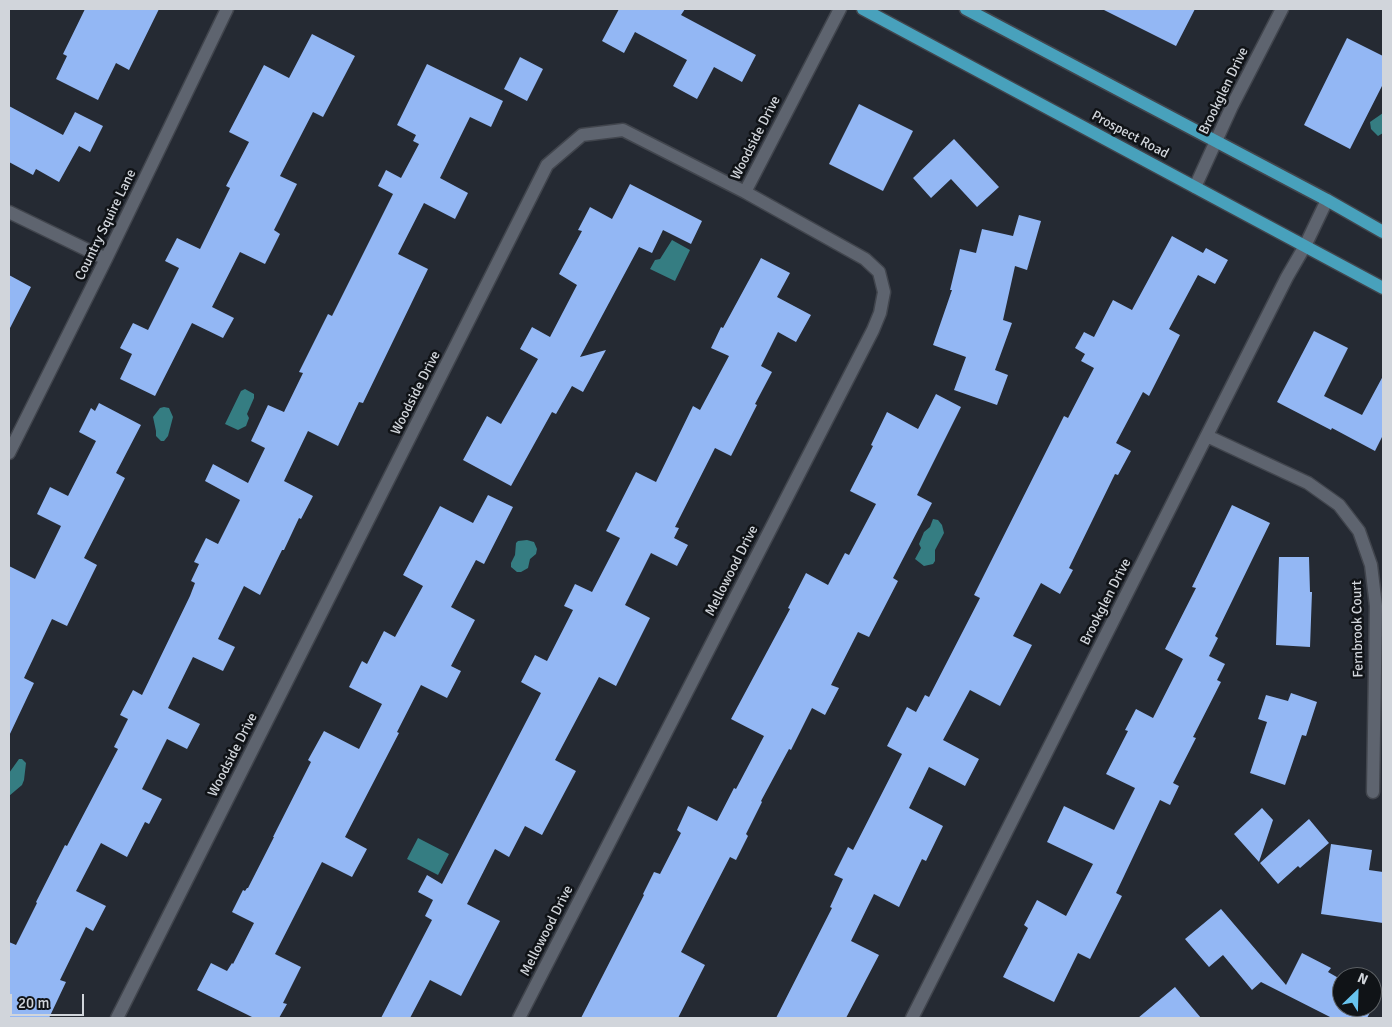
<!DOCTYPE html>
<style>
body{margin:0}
#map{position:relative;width:1392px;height:1027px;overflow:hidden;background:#252a33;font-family:Signika,sans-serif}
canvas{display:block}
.frame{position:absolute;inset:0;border:10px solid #d1d5db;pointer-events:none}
.north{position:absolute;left:1332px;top:967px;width:50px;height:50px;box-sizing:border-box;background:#101317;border:1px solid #5d6165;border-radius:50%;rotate:24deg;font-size:14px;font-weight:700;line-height:20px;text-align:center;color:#d1d5db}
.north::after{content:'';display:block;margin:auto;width:18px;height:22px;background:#68c4f0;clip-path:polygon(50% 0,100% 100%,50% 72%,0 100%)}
.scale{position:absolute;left:10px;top:994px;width:74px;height:22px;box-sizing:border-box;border:2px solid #d1d5db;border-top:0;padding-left:6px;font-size:15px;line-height:18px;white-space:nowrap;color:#d1d5db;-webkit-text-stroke:4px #101317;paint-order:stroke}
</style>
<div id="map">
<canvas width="1392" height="1027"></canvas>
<div class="frame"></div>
<div class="north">N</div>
<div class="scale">20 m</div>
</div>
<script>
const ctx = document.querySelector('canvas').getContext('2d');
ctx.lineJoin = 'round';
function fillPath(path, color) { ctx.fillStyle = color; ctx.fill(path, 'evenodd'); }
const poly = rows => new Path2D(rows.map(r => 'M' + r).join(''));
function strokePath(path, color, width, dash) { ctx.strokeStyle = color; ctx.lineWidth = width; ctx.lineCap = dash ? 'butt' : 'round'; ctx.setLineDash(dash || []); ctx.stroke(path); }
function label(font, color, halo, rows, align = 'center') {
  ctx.font = font + ' Signika,sans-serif'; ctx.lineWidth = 5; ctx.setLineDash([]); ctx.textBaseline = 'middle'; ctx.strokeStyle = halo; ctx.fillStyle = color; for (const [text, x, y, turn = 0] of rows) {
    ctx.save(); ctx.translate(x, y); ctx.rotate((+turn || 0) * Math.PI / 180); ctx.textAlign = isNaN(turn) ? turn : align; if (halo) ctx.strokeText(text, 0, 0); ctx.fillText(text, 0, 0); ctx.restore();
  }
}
const water = poly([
 [1383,113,1383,133,1378,136,1371,129,1370,122],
 [672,240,690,250,675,281,650,269,655,260,660,259],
 [245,389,254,394,254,398,247,414,249,418,246,426,238,430,225,424,241,391],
 [164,407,169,408,173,417,168,436,164,441,161,441,156,436,156,431,153,417,160,408],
 [933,519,938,520,942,525,944,533,935,550,935,561,933,564,924,566,915,559,921,548,919,544,924,532,930,527],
 [527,540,534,542,537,549,536,554,530,559,528,568,521,572,517,572,511,567,511,563,515,555,516,543,518,541],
 [19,759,22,759,26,763,24,780,22,785,9,796,9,773],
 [418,838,449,854,438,875,407,859]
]);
const building = poly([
 [85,9,159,9,129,70,116,63,98,100,56,79,67,56,63,54],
 [619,9,685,9,681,15,756,55,742,82,714,67,697,99,673,86,687,60,635,32,624,53,602,41],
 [1102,9,1195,9,1176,46],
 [312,34,355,56,323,117,313,112,280,176,297,184,274,230,280,234,265,264,240,252,212,307,234,318,223,338,192,323,155,396,120,379,132,354,120,348,133,323,148,330,179,268,165,261,177,238,200,249,230,188,226,186,249,142,229,132,264,65,289,78],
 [1347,38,1383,56,1383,84,1350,149,1304,125],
 [520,57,543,69,527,101,504,89],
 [427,64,503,101,491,127,470,117,440,178,468,193,455,219,424,203,398,254,428,269,363,403,359,402,338,446,308,431,284,481,313,496,301,519,299,518,284,550,282,550,260,595,244,586,218,639,235,647,223,671,193,657,168,708,200,724,187,749,167,739,142,789,162,799,149,824,145,822,127,857,101,843,76,891,106,906,93,931,86,927,60,980,66,982,49,1018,9,1018,9,942,16,945,37,903,36,902,65,845,67,846,118,749,114,747,128,719,120,715,133,690,142,695,190,596,195,583,191,581,199,564,194,562,206,538,218,544,240,500,205,481,213,464,248,483,265,448,251,441,268,405,284,412,303,373,299,372,328,314,332,316,393,194,378,186,386,170,401,178,419,144,413,141,416,135,397,125],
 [859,104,913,131,883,191,829,164],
 [9,106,63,135,75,112,103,126,90,152,79,146,59,182,36,169,33,175,9,162],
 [954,139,999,187,977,207,951,179,931,198,913,178],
 [630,184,702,221,691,244,663,230,652,253,639,247,580,357,606,350,583,392,572,386,556,414,552,412,511,486,463,460,487,416,501,424,538,359,520,349,532,327,550,337,577,285,559,274,582,231,578,230,590,207,612,219],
 [1019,215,1041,221,1027,270,1015,266,1003,320,1012,323,995,370,1008,375,997,405,954,390,966,357,933,345,952,290,950,290,960,249,976,253,982,229,1013,236],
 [1172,236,1203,253,1206,248,1228,260,1215,284,1198,275,1169,329,1180,335,1149,396,1143,392,1116,443,1131,451,1118,475,1115,474,1069,568,1073,570,1060,594,1041,583,1013,636,1032,645,1000,706,970,690,943,740,979,759,965,786,929,767,909,808,943,826,926,861,922,859,899,907,874,894,851,941,879,955,846,1018,776,1018,832,908,830,907,843,879,834,875,848,847,853,850,902,754,887,746,907,707,916,712,925,695,929,697,980,598,974,595,1064,416,1068,418,1094,368,1081,361,1085,354,1075,348,1084,332,1094,337,1113,300,1132,310],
 [761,258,790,273,777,297,811,315,796,342,778,332,761,366,772,372,755,404,757,405,731,456,715,448,675,527,679,528,674,538,688,545,677,566,651,553,625,605,650,618,616,686,599,677,555,760,576,771,542,835,525,826,509,857,495,849,467,904,500,921,461,996,430,980,410,1018,381,1018,432,920,425,916,433,900,418,892,427,875,442,884,541,693,521,682,535,655,547,661,573,610,564,606,575,584,592,592,620,538,606,531,636,472,656,482,693,406,700,410,729,356,711,348,721,327,723,328],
 [9,275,31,287,9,330],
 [1314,331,1348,348,1324,396,1362,415,1383,376,1383,435,1375,451,1332,428,1331,430,1277,402],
 [936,394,961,407,917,495,932,503,893,578,898,581,869,637,858,632,831,685,839,688,825,715,812,708,791,750,789,749,761,801,762,802,746,834,748,836,736,860,730,857,681,952,705,965,678,1018,581,1018,644,895,643,894,654,872,660,874,681,833,677,830,688,806,717,821,734,788,736,789,764,736,731,719,790,609,788,608,806,573,828,585,845,553,849,555,876,504,850,491,873,446,871,445,887,412,918,429],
 [99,403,141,425,116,473,125,478,84,558,97,565,67,626,52,619,24,678,34,683,9,736,9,566,35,579,61,526,37,514,50,487,68,496,96,441,79,432,91,408,95,411],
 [488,495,513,507,484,564,476,560,451,607,475,620,451,666,461,671,447,698,421,685,397,732,399,733,345,837,367,849,352,877,322,862,275,954,301,967,283,1003,287,1004,279,1018,254,1018,197,990,211,963,227,971,232,963,233,964,254,923,232,912,243,890,245,891,247,888,248,888,274,837,273,837,311,762,308,760,324,731,359,749,382,704,349,687,362,661,367,664,384,631,395,637,423,586,403,575,440,506,473,523],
 [1232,505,1270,523,1215,636,1218,638,1209,656,1225,664,1217,680,1221,682,1193,737,1196,738,1173,783,1179,786,1170,805,1160,800,1116,893,1122,896,1090,959,1078,953,1054,1002,1003,977,1028,928,1024,925,1037,900,1066,916,1093,864,1047,842,1064,806,1114,830,1135,788,1106,774,1128,731,1125,730,1136,709,1153,718,1183,659,1165,649,1196,588,1192,587],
 [1279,557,1309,557,1310,592,1312,592,1310,647,1276,645],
 [1291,693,1317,702,1306,736,1302,735,1285,785,1250,773,1267,722,1258,719,1266,695,1288,701],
 [1262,808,1273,820,1259,862,1234,834],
 [1309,819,1329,843,1300,868,1298,866,1278,884,1260,863],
 [1331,844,1372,850,1369,870,1383,872,1383,923,1321,914],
 [1221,909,1286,985,1302,953,1331,968,1328,972,1342,980,1342,1007,1372,1007,1372,995,1378,998,1367,1018,1332,1018,1261,982,1252,990,1223,955,1209,967,1185,939],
 [1175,987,1201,1018,1138,1018]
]);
const minor = poly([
 [1195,187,1232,106,1282,9],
 [745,192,840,9],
 [9,212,106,259],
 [1207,436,1308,483,1339,505,1359,531,1371,565,1376,606,1373,792],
 [9,453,106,259,227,9],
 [117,1018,547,165,582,135,623,130,745,192,865,259,879,272,884,292,880,313,873,330,519,1018],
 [912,1018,1287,277,1305,246,1327,200]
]);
const major = poly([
 [863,9,1383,288],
 [966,9,1327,200,1383,232]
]);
const streetNames = [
 ["Brookglen Drive",1224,91,-64],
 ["Prospect Road",1130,135,28],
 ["Woodside Drive",756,138,-63],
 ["Country Squire Lane",106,225,-64],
 ["Woodside Drive",416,393,-63],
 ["Mellowood Drive",732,571,-63],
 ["Brookglen Drive",1106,602,-63],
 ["Fernbrook Court",1358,629,-91],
 ["Woodside Drive",233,755,-63],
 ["Mellowood Drive",547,931,-63]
];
fillPath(water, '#357d82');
fillPath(building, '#93b7f4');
strokePath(minor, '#41454d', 15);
strokePath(major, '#41454d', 15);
strokePath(minor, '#5e646f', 12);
strokePath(major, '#48a1bc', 12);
label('14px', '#d1d5db', '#101317', streetNames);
</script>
